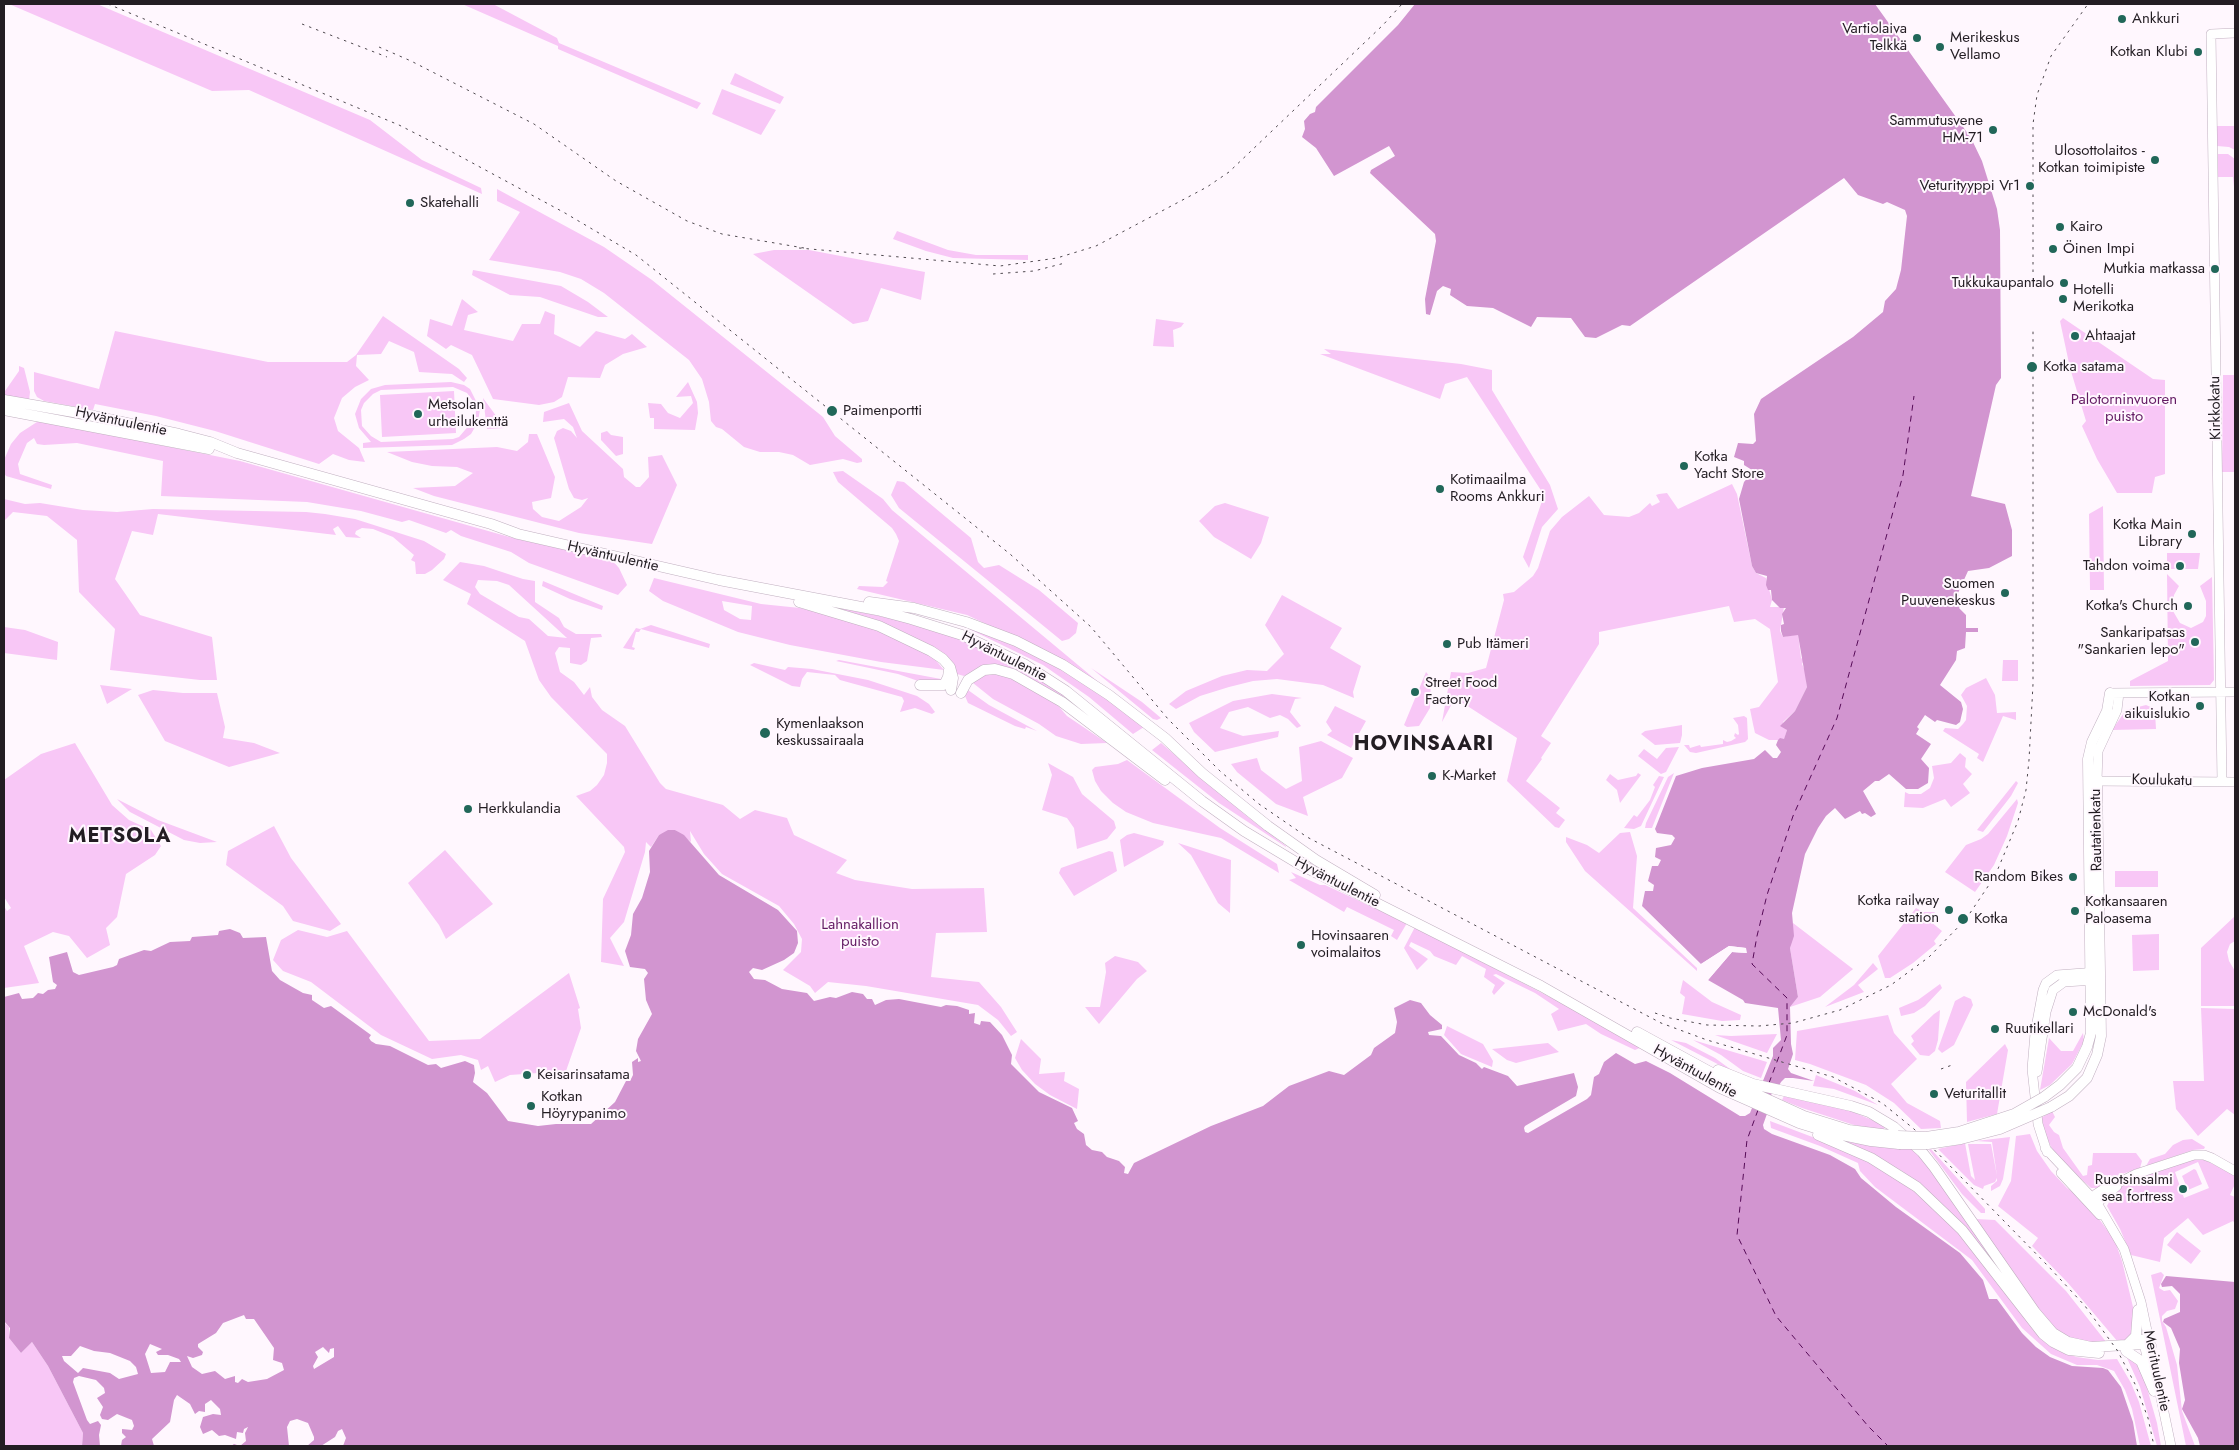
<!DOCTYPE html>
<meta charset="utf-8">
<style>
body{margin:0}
#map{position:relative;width:2239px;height:1450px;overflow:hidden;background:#fff7fe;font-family:Jost,sans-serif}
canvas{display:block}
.frame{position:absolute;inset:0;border:5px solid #231d23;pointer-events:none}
</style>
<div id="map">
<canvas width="2239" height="1450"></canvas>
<div class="frame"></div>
</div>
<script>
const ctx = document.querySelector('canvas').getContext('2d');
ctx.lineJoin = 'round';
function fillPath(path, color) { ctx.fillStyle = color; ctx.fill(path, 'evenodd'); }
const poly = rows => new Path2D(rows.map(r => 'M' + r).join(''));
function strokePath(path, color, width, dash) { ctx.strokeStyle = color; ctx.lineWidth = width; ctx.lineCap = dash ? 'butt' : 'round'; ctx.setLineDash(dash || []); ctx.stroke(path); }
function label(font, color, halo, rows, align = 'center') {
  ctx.font = font + ' Jost,sans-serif'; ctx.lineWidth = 4; ctx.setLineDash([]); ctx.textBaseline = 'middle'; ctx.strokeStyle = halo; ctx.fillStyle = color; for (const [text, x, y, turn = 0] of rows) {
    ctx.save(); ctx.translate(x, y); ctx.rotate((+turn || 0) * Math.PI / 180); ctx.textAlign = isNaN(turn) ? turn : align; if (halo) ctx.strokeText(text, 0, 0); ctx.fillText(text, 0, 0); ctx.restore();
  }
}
const green = poly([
 [9,4,97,4,370,120,422,160,481,188,482,194,249,90,212,91],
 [462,4,493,4,557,38,559,43,701,103,697,109,558,49,558,46],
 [735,73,784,97,780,104,730,84],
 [722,89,776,110,761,135,712,114],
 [2216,126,2235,126,2235,150,2229,147,2217,146],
 [2218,154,2228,154,2235,159,2235,187,2234,187,2233,177,2218,177],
 [497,189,604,247,652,280,823,417,835,436,862,459,862,462,857,463,843,459,810,465,793,455,779,452,760,452,744,447,722,429,716,427,711,421,709,402,702,379,689,360,604,293,581,279,560,272,489,260,520,212,497,201],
 [897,231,948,250,976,255,1028,255,1028,260,953,258,926,251,893,239],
 [774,250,809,250,925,272,921,300,881,288,868,321,853,324,753,254],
 [473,270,561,286,588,302,608,317,598,317,540,297,510,295,472,275],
 [462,299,478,312,468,315,464,330,513,341,522,324,540,324,545,311,555,315,554,334,580,347,596,331,625,339,632,334,647,347,623,354,605,365,600,378,568,377,562,397,554,402,539,405,493,399,472,355,451,345,446,349,427,336,430,319,452,326],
 [383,316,459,369,467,378,464,382,452,374,419,372,414,352,389,341,381,354,357,355,356,366,369,380,355,387,342,398,334,418,338,431,359,448,365,462,349,460,333,454,319,464,215,431,156,416,95,404,93,410,44,401,37,397,34,391,34,372,99,389,115,331,268,362,347,362,356,355],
 [2063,318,2153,379,2165,380,2165,474,2155,477,2152,493,2117,493,2097,459,2082,426,2086,421,2070,368,2060,321],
 [1156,319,1184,323,1181,327,1173,330,1174,347,1153,346],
 [1324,349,1461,364,1492,370,1492,390,1550,485,1558,509,1542,527,1529,568,1523,557,1544,495,1467,377,1445,384,1440,399,1320,354,1331,354],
 [19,366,24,368,30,392,29,401,4,397,5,391,19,371],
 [2223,375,2235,375,2235,472,2222,472],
 [451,382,464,385,470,389,480,409,478,422,471,434,464,439,452,445,363,448,363,443,371,442,359,428,355,414,361,399,371,389,385,385],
 [453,387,467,393,473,401,476,412,471,423,459,437,453,439,381,442,371,436,362,426,361,410,364,403,373,394,381,390],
 [688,382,697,402,698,413,695,430,654,429,654,418,650,418,648,403,661,404,668,413,680,418,693,403,691,396,676,397],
 [454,391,456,433,382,437,380,395],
 [483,398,505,428,487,429],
 [569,403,582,431,623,469,624,477,636,487,640,487,649,477,648,457,662,455,677,485,652,544,579,533,434,496,413,488,455,486,473,473,457,467,432,466,412,462,387,452,497,447,517,451,528,442,529,434,537,434,555,477,551,498,532,502,533,509,542,517,559,521,581,507,588,498,582,500,574,498,569,489,554,438,557,431,563,428,571,431,577,438,573,427,564,419,543,422,544,412],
 [37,422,45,422,240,461,513,538,612,560,619,568,627,585,618,595,529,563,511,552,461,536,451,530,446,533,409,520,402,522,361,511,307,502,161,496,163,461,77,443,44,445,37,444,34,438,27,443,18,464,20,474,52,485,51,489,6,476,4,473,4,460,11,444,20,433],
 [607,431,611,435,623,437,623,454,616,456,601,440,601,433],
 [843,471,883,499,892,510,1108,690,1003,632,967,615,857,589,859,586,883,587,888,582,886,581,899,541,896,534,892,528,838,482,833,472],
 [897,481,904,482,971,538,978,562,984,568,999,565,1039,590,1078,623,1076,633,1069,639,1062,641,899,508,891,495],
 [1732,484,1737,494,1752,566,1756,573,1766,578,1772,600,1770,607,1784,607,1780,631,1783,637,1798,634,1801,658,1804,660,1802,664,1806,673,1807,687,1795,711,1783,722,1787,730,1784,740,1769,740,1755,733,1753,724,1750,709,1759,707,1778,682,1770,629,1755,619,1734,622,1729,606,1599,632,1599,644,1541,736,1551,743,1541,758,1542,759,1526,781,1560,808,1556,813,1565,820,1559,828,1555,827,1507,781,1517,738,1455,698,1442,722,1451,672,1468,673,1486,668,1504,600,1503,594,1514,592,1533,576,1538,568,1550,531,1562,517,1589,496,1604,515,1629,517,1639,513,1650,503,1652,506,1660,502,1656,495,1659,494,1667,493,1678,509],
 [4,499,25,504,40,503,83,510,117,512,153,509,306,512,325,514,355,519,424,541,446,554,444,559,432,570,425,574,416,574,415,562,411,560,414,555,393,537,373,529,362,528,356,531,355,534,361,538,346,537,338,526,333,529,336,535,158,514,153,535,132,531,115,579,140,615,212,637,217,680,200,680,110,670,115,629,79,592,77,540,47,516,13,512,4,521],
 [1225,503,1269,517,1261,543,1251,559,1214,537,1199,521,1215,506],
 [2103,506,2104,590,2090,590,2089,514],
 [2167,553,2200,553,2198,569,2167,569],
 [460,562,484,566,523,579,535,581,535,602,559,618,564,627,576,634,601,634,602,637,591,638,587,661,581,665,570,663,570,648,559,647,555,653,560,672,574,682,584,695,590,687,592,697,602,710,625,726,660,783,666,789,723,805,740,819,755,810,787,818,794,835,847,860,836,873,855,880,912,889,984,888,987,932,936,933,931,977,979,982,1001,1007,1017,1032,1011,1036,998,1020,978,1005,866,986,828,982,815,993,810,986,783,970,801,952,802,939,794,924,779,906,722,874,704,854,690,831,691,842,675,830,659,835,651,847,646,842,645,852,624,922,610,938,624,966,601,962,603,899,625,852,624,847,576,796,590,791,597,785,604,775,607,763,607,754,551,697,539,680,525,641,467,604,471,594,443,580],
 [478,580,497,581,509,585,567,638,548,636,529,619,519,617,480,594,475,587],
 [2167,574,2179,586,2174,595,2173,611,2180,623,2191,628,2203,622,2206,616,2206,601,2200,586,2212,577,2214,680,2210,685,2130,686,2130,681,2168,661],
 [654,578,761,604,800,608,853,621,893,637,934,658,944,670,881,662,790,645,738,632,663,601,649,591],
 [722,601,752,606,751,620,740,619,724,610],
 [543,581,603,606,602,610,570,599,542,586],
 [1282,595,1342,628,1330,648,1361,666,1353,692,1354,698,1323,685,1277,679,1253,681,1229,687,1200,696,1176,709,1169,704,1186,691,1222,676,1247,670,1267,671,1284,654,1265,625],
 [824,604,916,624,956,638,987,652,1029,673,1058,691,1083,710,1099,726,999,665,985,665,964,676,957,674,950,659,939,650,875,620],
 [959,624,1017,646,1071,674,1095,689,1144,727,1133,734,1089,697,1043,665],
 [651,625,710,644,709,648,641,629,639,632,636,632,632,647,635,648,634,650,623,648,636,628,640,629],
 [4,627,25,630,58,642,57,660,4,653],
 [839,660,941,679,939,681,921,682,898,674,836,661],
 [2003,660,2018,660,2018,681,2002,681],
 [754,663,785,670,788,667,812,669,868,680,917,696,929,704,935,712,932,714,915,708,900,712,904,701,902,697,840,680,835,675,807,672,802,679,800,687,792,686,750,665],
 [1091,668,1142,702,1161,718,1157,720,1153,719],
 [985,671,1014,677,1055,702,1067,716,1107,743,1081,744,1056,736,1039,724,993,699,973,683,972,680],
 [1426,672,1431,678,1430,708,1419,726,1407,727,1404,725],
 [1986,678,1995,695,1997,713,2016,712,2016,720,2003,716,1983,762,1977,758,1979,754,1943,731,1945,728,1958,729,1963,724,1966,720,1967,706,1961,695,1966,688],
 [100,685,132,689,107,704],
 [153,690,183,693,217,693,225,727,223,738,254,743,280,753,229,767,165,741,138,695],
 [968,690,989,705,1037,731,1026,727,1025,729,1015,726,968,703,965,696],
 [1272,694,1302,698,1295,699,1290,712,1301,726,1297,728,1288,719,1280,715,1270,718,1248,707,1229,712,1220,728,1243,736,1279,731,1278,737,1215,752,1194,732,1189,723,1233,701],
 [2146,705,2153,708,2155,712,2156,729,2112,730,2126,710],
 [1335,706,1366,721,1351,748,1327,735,1332,731,1326,722],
 [1744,716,1747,718,1748,739,1745,742,1696,753,1690,752,1684,745,1689,745,1690,748,1700,745,1701,747,1723,744,1723,740,1727,742,1731,741,1736,738,1734,736,1735,733,1738,735,1739,734,1738,725,1733,718],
 [1682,725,1682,735,1680,743,1655,745,1641,734,1645,731],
 [1321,741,1353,758,1342,778,1303,797,1308,816,1276,804,1237,772,1231,764,1257,758,1261,770,1286,789,1302,781,1299,747],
 [75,743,112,805,129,820,151,830,161,846,155,855,126,874,117,917,106,928,110,945,87,958,69,936,53,932,24,946,39,983,4,988,4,906,7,911,11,908,4,897,4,780,41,754],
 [1161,743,1248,817,1286,846,1286,847,1219,803,1152,750],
 [1679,747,1666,772,1661,774,1638,756,1644,749,1657,759,1666,748],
 [1960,753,1966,758,1965,767,1972,774,1963,784,1970,793,1951,807,1945,799,1923,808,1904,807,1905,792,1909,794,1921,794,1930,788,1934,778,1932,766,1951,763],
 [1127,760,1220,828,1277,864,1279,873,1221,838,1153,823,1126,812,1113,803,1101,791,1095,781,1092,770,1095,767,1118,764],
 [1048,763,1073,777,1082,794,1114,821,1116,828,1107,839,1077,849,1074,828,1067,818,1042,810,1052,775],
 [1638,773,1641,775,1620,803,1617,790,1606,780,1610,774,1618,780,1636,776],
 [1674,773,1652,828,1645,828,1646,823,1668,777],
 [1659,776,1664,777,1641,826,1634,829,1624,828,1634,815,1637,817,1650,800,1655,787,1653,785],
 [2016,781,2018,783,2011,796,1983,832,1977,830],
 [117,799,158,820,217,842,200,843,184,840,130,812],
 [2017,799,2018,803,2007,836,1994,865,1975,892,1945,872,1966,845,1981,839,1988,834],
 [274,826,291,858,341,924,330,931,293,921,283,906,226,865,228,851],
 [1630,832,1637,856,1633,908,1697,968,1697,971,1585,871,1566,842,1566,837,1587,845,1599,853,1620,833],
 [1134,833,1164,841,1163,845,1124,867,1120,840,1127,835],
 [1178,843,1231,860,1230,913,1218,903,1191,855],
 [445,850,493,904,446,939,439,925,408,883],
 [1109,851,1113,852,1117,871,1074,896,1059,873,1061,868],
 [2115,871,2158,871,2158,887,2115,887],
 [1291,872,1320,885,1325,885,1407,923,1397,940,1391,936,1394,930,1347,907,1344,912,1289,880,1296,878],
 [1916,908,1923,912,1935,912,1930,919,1931,922,1942,931,1934,941,1936,944,1913,963,1890,978,1885,978,1878,956],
 [2235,916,2235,941,2230,944,2227,952,2229,961,2235,971,2235,1006,2201,1006,2201,948],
 [1793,923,1853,969,1820,997,1790,1007,1798,997,1790,948],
 [1415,927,1567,1006,1642,1047,1635,1050,1601,1034,1586,1024,1558,1031,1551,1014,1559,1009,1535,993,1496,974,1493,975,1505,983,1494,995,1492,992,1495,985,1484,977,1486,969,1462,956,1456,965,1434,956,1430,951,1411,942,1409,946,1428,959,1417,970,1404,948],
 [298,930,327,937,347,931,429,1041,480,1039,569,973,580,1008,578,1009,581,1028,566,1071,510,1075,495,1082,488,1066,481,1070,478,1060,461,1055,432,1059,381,1035,311,982,283,971,273,960,281,940],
 [2159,934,2159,970,2133,971,2132,935],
 [1115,956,1138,962,1147,971,1137,979,1099,1024,1085,1007,1100,1007,1106,972,1105,963],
 [1873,963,1878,969,1858,985,1864,992,1825,1007,1854,985],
 [1683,980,1712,1002,1741,1015,1740,1020,1722,1021,1682,1014,1685,997,1680,993],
 [1940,984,1942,988,1925,1006,1914,1013,1901,1016,1899,1008,1918,1000],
 [1964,996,1971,999,1973,1005,1954,1045,1942,1053,1938,1049,1955,1001],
 [2201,1008,2235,1009,2235,1115,2227,1109,2198,1136,2176,1109,2173,1081,2204,1081],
 [1940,1010,1938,1040,1935,1051,1929,1056,1920,1055,1911,1044,1914,1041,1911,1036,1934,1014],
 [1888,1015,1894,1033,1917,1059,1891,1084,1907,1103,1940,1121,1941,1128,1921,1129,1894,1103,1866,1085,1810,1064,1795,1060,1797,1031],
 [1447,1026,1483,1044,1493,1061,1492,1067,1461,1054,1444,1035],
 [2083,1033,2084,1041,2072,1064,2050,1085,2040,1090,2049,1038,2061,1051,2073,1051],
 [1777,1034,1767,1053,1715,1035,1731,1036],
 [1021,1039,1041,1059,1039,1074,1065,1072,1064,1081,1079,1089,1077,1109,1050,1095,1035,1084,1022,1070,1015,1058],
 [1671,1040,1686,1043,1715,1058,1737,1074],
 [1693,1040,1767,1062,1761,1078,1743,1071,1721,1055],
 [1548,1043,1559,1052,1516,1063,1507,1060,1492,1049],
 [2005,1044,2008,1050,1997,1114,1967,1122,1966,1082],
 [1816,1075,1855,1091,1878,1105,1834,1089,1813,1086],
 [1784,1096,1851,1111,1886,1126,1883,1130,1854,1125,1802,1108,1782,1100],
 [2052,1111,2055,1117,2049,1125,2054,1132,2059,1135,2063,1148,2083,1176,2087,1175,2088,1166,2092,1165,2093,1153,2136,1153,2142,1161,2140,1168,2119,1175,2098,1188,2091,1188,2058,1158,2050,1145,2043,1130,2041,1118],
 [1770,1121,1831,1144,1885,1168,1936,1208,1984,1263,2033,1330,2049,1344,2076,1357,2098,1360,2117,1359,2131,1383,2139,1402,2151,1446,2140,1446,2132,1409,2125,1390,2114,1371,2097,1365,2077,1365,2051,1354,2022,1328,1972,1260,1875,1187,1860,1171,1858,1163,1820,1146,1771,1128],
 [2030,1134,2037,1151,2051,1171,2067,1188,2080,1197,2097,1216,2115,1241,2122,1261,2133,1307,2133,1330,2127,1340,2118,1342,2068,1283,2032,1246,2038,1238,1998,1206,2011,1181,2016,1136],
 [2010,1137,2003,1179,2000,1186,1991,1191,1991,1186,1997,1181,1997,1178,1995,1182,1984,1186,1983,1189,1974,1185,1938,1149,1965,1143,1971,1176,1975,1180,1968,1144,1991,1144,1997,1176,1992,1142,1976,1141],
 [2192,1139,2205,1147,2204,1149,2193,1150,2146,1166,2150,1159,2165,1154,2173,1145,2183,1140],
 [1841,1140,1877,1146,1915,1148,2033,1315,1955,1217,1938,1200,1902,1171],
 [1931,1149,1985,1209,1985,1213,1981,1213,1962,1194,1929,1150],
 [2194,1157,2203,1159,2235,1175,2235,1184,2230,1195,2235,1197,2235,1224,2233,1221,2203,1235,2188,1218,2164,1238,2160,1262,2131,1255,2120,1229,2107,1206,2115,1190,2129,1181],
 [2198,1162,2209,1188,2184,1198,2175,1172],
 [2194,1169,2196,1170,2202,1184,2188,1190,2182,1176],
 [1976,1219,1995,1220,2066,1291,2107,1343,2095,1344,2070,1339,2055,1329,2042,1315],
 [2177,1232,2201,1251,2191,1264,2167,1245],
 [2161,1272,2164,1275,2159,1288,2164,1291,2170,1290,2178,1301,2175,1309,2167,1311,2162,1316,2162,1321,2166,1327,2177,1365,2182,1411,2195,1446,2186,1446,2151,1275],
 [4,1322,9,1327,9,1338,21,1353,32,1342,48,1366,83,1433,82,1446,4,1446],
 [2127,1358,2133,1359,2143,1374,2157,1423,2161,1446,2157,1446,2140,1387]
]);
const water = poly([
 [1415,4,1875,4,1971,138,1982,161,1997,209,2000,230,2001,378,1996,385,1971,496,2005,504,2012,530,2012,556,1989,568,1968,571,1958,593,1959,597,1963,602,1959,608,1966,615,1966,628,1978,628,1978,632,1966,632,1965,648,1957,651,1956,660,1940,685,1961,702,1963,709,1960,722,1956,725,1937,720,1935,722,1925,715,1917,727,1919,729,1916,734,1931,744,1921,759,1929,768,1928,783,1918,789,1906,789,1889,774,1879,781,1875,781,1863,791,1876,814,1871,817,1865,813,1862,814,1860,811,1845,819,1835,808,1826,816,1818,828,1805,854,1792,913,1794,936,1790,948,1798,997,1790,1007,1791,1044,1793,1054,1788,1069,1791,1073,1814,1081,1793,1078,1785,1078,1781,1082,1775,1093,1773,1092,1771,1095,1773,1097,1763,1125,1764,1129,1772,1134,1830,1155,1855,1169,1861,1178,1896,1207,1960,1253,1983,1280,1989,1299,1997,1299,2022,1333,2036,1347,2050,1357,2072,1366,2103,1368,2108,1370,2121,1387,2133,1422,2137,1446,343,1446,346,1438,342,1429,338,1431,335,1437,321,1446,307,1446,314,1440,314,1437,308,1423,297,1419,290,1421,287,1427,289,1446,231,1446,234,1444,240,1446,246,1441,245,1433,248,1427,244,1429,243,1433,237,1432,236,1439,225,1435,219,1436,212,1430,203,1434,200,1427,203,1417,213,1414,221,1415,220,1409,211,1400,205,1404,205,1412,199,1411,195,1414,190,1404,177,1395,174,1400,170,1422,152,1439,154,1446,121,1446,122,1440,126,1437,122,1433,122,1429,132,1430,134,1426,132,1420,117,1414,108,1420,102,1419,100,1415,103,1407,97,1398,105,1393,104,1388,96,1380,79,1376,74,1378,73,1382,87,1420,90,1424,98,1421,101,1425,99,1435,100,1446,82,1446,83,1433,48,1366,32,1342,21,1353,9,1338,10,1328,4,1321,4,997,19,993,22,999,33,998,38,993,43,994,48,990,55,989,57,985,53,982,49,957,67,952,73,972,79,975,113,967,117,965,119,959,144,950,151,951,170,942,190,941,192,937,218,935,219,931,230,929,240,933,243,938,266,937,272,971,280,980,303,993,312,995,312,1000,324,1008,331,1006,371,1035,369,1038,371,1041,376,1044,390,1046,428,1065,436,1064,441,1068,465,1061,474,1065,475,1073,473,1082,487,1093,508,1121,538,1126,556,1124,591,1124,615,1102,626,1081,630,1081,633,1075,632,1062,638,1058,638,1062,641,1061,636,1051,638,1039,652,1014,646,1000,644,979,648,973,645,969,630,967,625,951,631,935,633,914,642,898,650,872,649,851,659,835,668,830,675,830,684,835,719,875,778,910,797,931,798,943,794,953,784,960,762,970,753,968,749,972,754,979,765,980,782,989,807,993,814,1001,830,997,836,998,852,992,863,994,867,999,872,999,875,1005,886,1000,899,999,941,1007,946,1005,957,1006,969,1010,969,1014,975,1013,974,1023,980,1025,981,1021,990,1022,1002,1035,1012,1055,1011,1064,1039,1092,1072,1108,1078,1121,1074,1123,1077,1129,1084,1134,1086,1145,1092,1150,1102,1152,1107,1157,1119,1161,1125,1167,1124,1173,1128,1174,1134,1163,1211,1126,1263,1106,1289,1086,1329,1071,1344,1075,1371,1055,1374,1048,1395,1033,1397,1022,1394,1008,1410,1000,1421,1003,1430,1015,1442,1025,1442,1029,1428,1032,1429,1035,1441,1036,1459,1055,1476,1063,1482,1069,1484,1067,1508,1076,1517,1086,1574,1073,1578,1087,1576,1096,1525,1126,1524,1128,1525,1132,1528,1133,1587,1099,1591,1095,1594,1077,1599,1074,1604,1062,1616,1053,1635,1064,1646,1061,1670,1073,1740,1116,1745,1116,1750,1113,1773,1056,1773,1048,1781,1040,1778,1008,1745,1003,1743,1000,1708,980,1732,952,1746,953,1746,948,1729,946,1701,964,1642,906,1645,891,1653,891,1654,885,1648,881,1652,866,1658,866,1661,860,1655,857,1656,848,1671,845,1675,838,1672,835,1657,833,1655,829,1676,776,1702,768,1754,759,1765,750,1773,758,1777,758,1781,752,1776,745,1778,740,1780,738,1784,739,1787,730,1780,726,1795,711,1807,687,1798,635,1783,637,1781,631,1781,625,1784,624,1782,614,1786,608,1780,608,1772,600,1771,590,1768,590,1766,585,1767,576,1756,573,1752,566,1739,499,1744,482,1751,474,1752,470,1744,465,1744,461,1734,457,1738,443,1753,444,1756,441,1754,414,1761,399,1853,337,1883,312,1885,301,1896,289,1901,270,1907,216,1905,210,1887,202,1883,204,1858,195,1844,178,1630,326,1622,325,1596,338,1585,337,1571,318,1537,317,1531,327,1493,308,1467,306,1450,295,1451,289,1443,286,1437,291,1430,315,1426,314,1425,299,1436,241,1435,234,1370,173,1371,170,1395,156,1389,146,1334,176,1316,148,1302,137,1305,129,1304,121,1310,114,1315,112,1316,107,1398,25],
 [244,1315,246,1319,254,1319,274,1348,273,1360,282,1363,284,1370,267,1379,248,1382,242,1379,238,1383,235,1382,235,1376,225,1379,215,1371,202,1374,192,1367,187,1356,193,1358,202,1355,203,1352,198,1347,198,1344,216,1333,223,1323],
 [150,1344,162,1349,156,1352,158,1355,168,1355,179,1359,181,1362,170,1362,165,1372,151,1373,145,1354],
 [80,1346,94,1351,110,1353,130,1361,136,1367,138,1374,119,1379,110,1373,83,1368,78,1373,64,1361,62,1356,71,1356],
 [323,1347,329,1353,330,1349,334,1348,334,1357,314,1369,313,1366,318,1357,315,1352],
 [2166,1276,2235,1282,2235,1446,2200,1446,2198,1438,2182,1409,2185,1400,2179,1363,2180,1349,2171,1328,2163,1322,2164,1319,2180,1312,2180,1294,2172,1286,2162,1287,2161,1284]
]);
const pier = poly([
 [1729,946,1746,948,1747,953,1732,952,1708,980,1707,978,1730,950,1742,950,1730,949,1702,966,1701,964]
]);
const ferry = poly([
 [1769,1083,1787,1035,1787,998,1752,964,1757,936,1767,895,1793,816,1837,718,1903,475,1914,396],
 [1758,1110,1747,1140,1737,1235,1776,1316,1868,1426,1888,1446]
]);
const major = poly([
 [2110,693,2235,692],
 [2091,781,2235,782],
 [2097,781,2098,751,2117,710,2119,693],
 [2222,782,2211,34,2235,33],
 [2037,1072,2046,1012,2053,990,2064,982,2096,980],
 [2045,1148,2097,1203,2124,1249,2141,1302,2171,1446],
 [2047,1152,2038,1124,2032,1069,2035,1033,2043,990,2046,983,2057,975,2097,972],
 [2061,1173,2100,1215],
 [2092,1200,2096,1194,2110,1185,2118,1183,2136,1174,2194,1155,2204,1155,2212,1158,2235,1171],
 [2094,1203,2097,1203,2117,1186],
 [2143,1339,2151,1375]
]);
const highway = poly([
 [4,400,79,413,179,434,210,442,237,453,491,524,518,534,719,580,877,610,911,619,962,635,1024,664,1066,691,1202,801,1244,831,1299,864,1541,986,1720,1088,1799,1123,1828,1132,1871,1141,1899,1144],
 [4,410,209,449],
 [799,602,879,626,931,651,943,659,950,667,953,678,951,690],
 [869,602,914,608,966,622,1016,641,1063,665,1109,695,1165,738,1202,773,1268,826,1316,860,1375,895],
 [920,685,944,685,948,677,949,670],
 [961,693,968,680,984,670,995,669,1013,674,1062,702,1165,780],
 [1637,1032,1723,1079,1804,1116,1849,1130,1898,1136],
 [1718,1070,1753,1084,1851,1106,1869,1112,1894,1127,1922,1152,1934,1167,2035,1312,2053,1333,2068,1342,2091,1347,2144,1344,2151,1346],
 [2044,1097,2060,1085,2077,1068,2087,1047,2091,1033,2088,759,2092,742,2107,711,2110,693],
 [2051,1107,2069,1096,2087,1078,2097,1055,2101,1036,2097,781],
 [1818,1135,1871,1158,1917,1187,1962,1230,2043,1334,2053,1342,2069,1350,2099,1353],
 [2126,1346,2136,1336,2138,1310],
 [2126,1351,2141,1361,2154,1391]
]);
const rail = poly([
 [108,4,399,125,454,153,565,213,636,255,1010,554,1091,627,1168,719,1221,772,1259,804,1307,837,1661,1023,1707,1040,1833,1077,1882,1103,1914,1129,2049,1267,2085,1306,2117,1350,2135,1384,2148,1418,2154,1446],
 [302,24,387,57],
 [379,47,411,61,534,124,616,181,687,221,722,234,804,248],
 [799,248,1000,266,1057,258,1096,246,1207,187,1229,172,1383,25,1402,4],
 [993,274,1034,271,1065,263],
 [2033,287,2033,124,2037,95,2051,56,2088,4],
 [1655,1013,1670,1018,1707,1025,1759,1026,1793,1023,1840,1010,1891,985,1929,957,1966,919,1995,876,2018,821,2026,790,2029,760,2033,684,2033,330],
 [1941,1069,1955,1064]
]);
const highwayBridge = poly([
 [1898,1136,1926,1137,1959,1132,2014,1114,2044,1097],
 [1899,1144,1928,1144,1961,1139,2000,1129,2051,1107]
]);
const markers = [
 [2122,19,5,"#216759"],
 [1917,38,5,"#216759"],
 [1940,47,5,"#216759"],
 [2198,52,5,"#216759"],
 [1993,130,5,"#216759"],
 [2155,160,5,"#216759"],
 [2030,186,5,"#216759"],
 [410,203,5,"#216759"],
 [2060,227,5,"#216759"],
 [2053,249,5,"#216759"],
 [2215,269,5,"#216759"],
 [2064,283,5,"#216759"],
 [2063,299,5,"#216759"],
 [2075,336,5,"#216759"],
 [2032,367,6,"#216759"],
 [832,411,6,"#216759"],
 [418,414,5,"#216759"],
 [1684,466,5,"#216759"],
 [1440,489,5,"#216759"],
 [2192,534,5,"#216759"],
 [2180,566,5,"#216759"],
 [2005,593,5,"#216759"],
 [2188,606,5,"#216759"],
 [2195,642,5,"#216759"],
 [1447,644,5,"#216759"],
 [1415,692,5,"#216759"],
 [2200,706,5,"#216759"],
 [765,733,6,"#216759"],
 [1432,776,5,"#216759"],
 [468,809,5,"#216759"],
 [2073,877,5,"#216759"],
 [1949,910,5,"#216759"],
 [2075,911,5,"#216759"],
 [1963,919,6,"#216759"],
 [1301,945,5,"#216759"],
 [2073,1012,5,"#216759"],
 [1995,1029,5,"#216759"],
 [527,1075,5,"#216759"],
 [1934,1094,5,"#216759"],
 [531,1106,5,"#216759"],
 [2183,1189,5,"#216759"]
];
const poiNames = [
 ["Ankkuri",2132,19],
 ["Vartiolaiva",1907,29,"right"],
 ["Telkkä",1907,46,"right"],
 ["Merikeskus",1950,38],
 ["Vellamo",1950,55],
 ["Kotkan Klubi",2188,52,"right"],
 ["Sammutusvene",1983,121,"right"],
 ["HM-71",1983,138,"right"],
 ["Ulosottolaitos -",2145,151,"right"],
 ["Kotkan toimipiste",2145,168,"right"],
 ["Veturityyppi Vr1",2020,186,"right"],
 ["Skatehalli",420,203],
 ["Kairo",2070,227],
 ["Öinen Impi",2063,249],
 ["Mutkia matkassa",2205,269,"right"],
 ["Tukkukaupantalo",2054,283,"right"],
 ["Hotelli",2073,290],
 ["Merikotka",2073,307],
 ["Ahtaajat",2085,336],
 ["Kotka satama",2043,367],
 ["Metsolan",428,405],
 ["urheilukenttä",428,422],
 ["Paimenportti",843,411],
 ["Kotka",1694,457],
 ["Yacht Store",1694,474],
 ["Kotimaailma",1450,480],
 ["Rooms Ankkuri",1450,497],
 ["Kotka Main",2182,525,"right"],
 ["Library",2182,542,"right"],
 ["Tahdon voima",2170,566,"right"],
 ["Suomen",1995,584,"right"],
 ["Puuvenekeskus",1995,601,"right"],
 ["Kotka's Church",2178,606,"right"],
 ["Sankaripatsas",2185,633,"right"],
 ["\"Sankarien lepo\"",2185,650,"right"],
 ["Pub Itämeri",1457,644],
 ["Street Food",1425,683],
 ["Factory",1425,700],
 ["Kotkan",2190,697,"right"],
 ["aikuislukio",2190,714,"right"],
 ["Kymenlaakson",776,724],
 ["keskussairaala",776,741],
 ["K-Market",1442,776],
 ["Herkkulandia",478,809],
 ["Random Bikes",2063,877,"right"],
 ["Kotka railway",1939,901,"right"],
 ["station",1939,918,"right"],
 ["Kotkansaaren",2085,902],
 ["Paloasema",2085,919],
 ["Kotka",1974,919],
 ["Hovinsaaren",1311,936],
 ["voimalaitos",1311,953],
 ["McDonald's",2083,1012],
 ["Ruutikellari",2005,1029],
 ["Keisarinsatama",537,1075],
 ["Veturitallit",1944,1094],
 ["Kotkan",541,1097],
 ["Höyrypanimo",541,1114],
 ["Ruotsinsalmi",2173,1180,"right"],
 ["sea fortress",2173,1197,"right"]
];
const parkNames = [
 ["Palotorninvuoren",2124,400],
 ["puisto",2124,417],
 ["Lahnakallion",860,925],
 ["puisto",860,942]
];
const streetNames = [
 ["Kirkkokatu",2216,408,-91],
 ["Hyväntuulentie",121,422,12],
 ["Hyväntuulentie",613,557,13],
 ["Hyväntuulentie",1004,657,27],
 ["Koulukatu",2162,781,1],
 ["Rautatienkatu",2097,830,-91],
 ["Hyväntuulentie",1337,883,27],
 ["Hyväntuulentie",1695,1072,29],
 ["Merituulentie",2156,1371,78]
];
const districtNames = [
 ["HOVINSAARI",1424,745],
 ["METSOLA",120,837]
];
fillPath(green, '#f8c7f6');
fillPath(water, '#d295d0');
fillPath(pier, '#fff7fe');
strokePath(ferry, '#560b57', 1, [6, 5]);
strokePath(major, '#c1b0c0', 10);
strokePath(highway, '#c1b0c0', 11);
strokePath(major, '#fff', 9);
strokePath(highway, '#fff', 10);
strokePath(rail, '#4f494f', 1, [2.5, 5]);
strokePath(highwayBridge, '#c1b0c0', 11, []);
strokePath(highwayBridge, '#fff', 10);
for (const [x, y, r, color] of markers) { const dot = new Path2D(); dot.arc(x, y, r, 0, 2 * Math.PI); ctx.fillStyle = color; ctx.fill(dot); strokePath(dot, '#fff7fe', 2); }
label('15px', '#231d23', '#fff7fe', poiNames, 'left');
label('15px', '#631a63', '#fff7fe', parkNames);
label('15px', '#231d23', '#fff7fe', streetNames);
ctx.letterSpacing = '1px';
label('bold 20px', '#231d23', '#fff7fe', districtNames);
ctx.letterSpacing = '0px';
</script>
